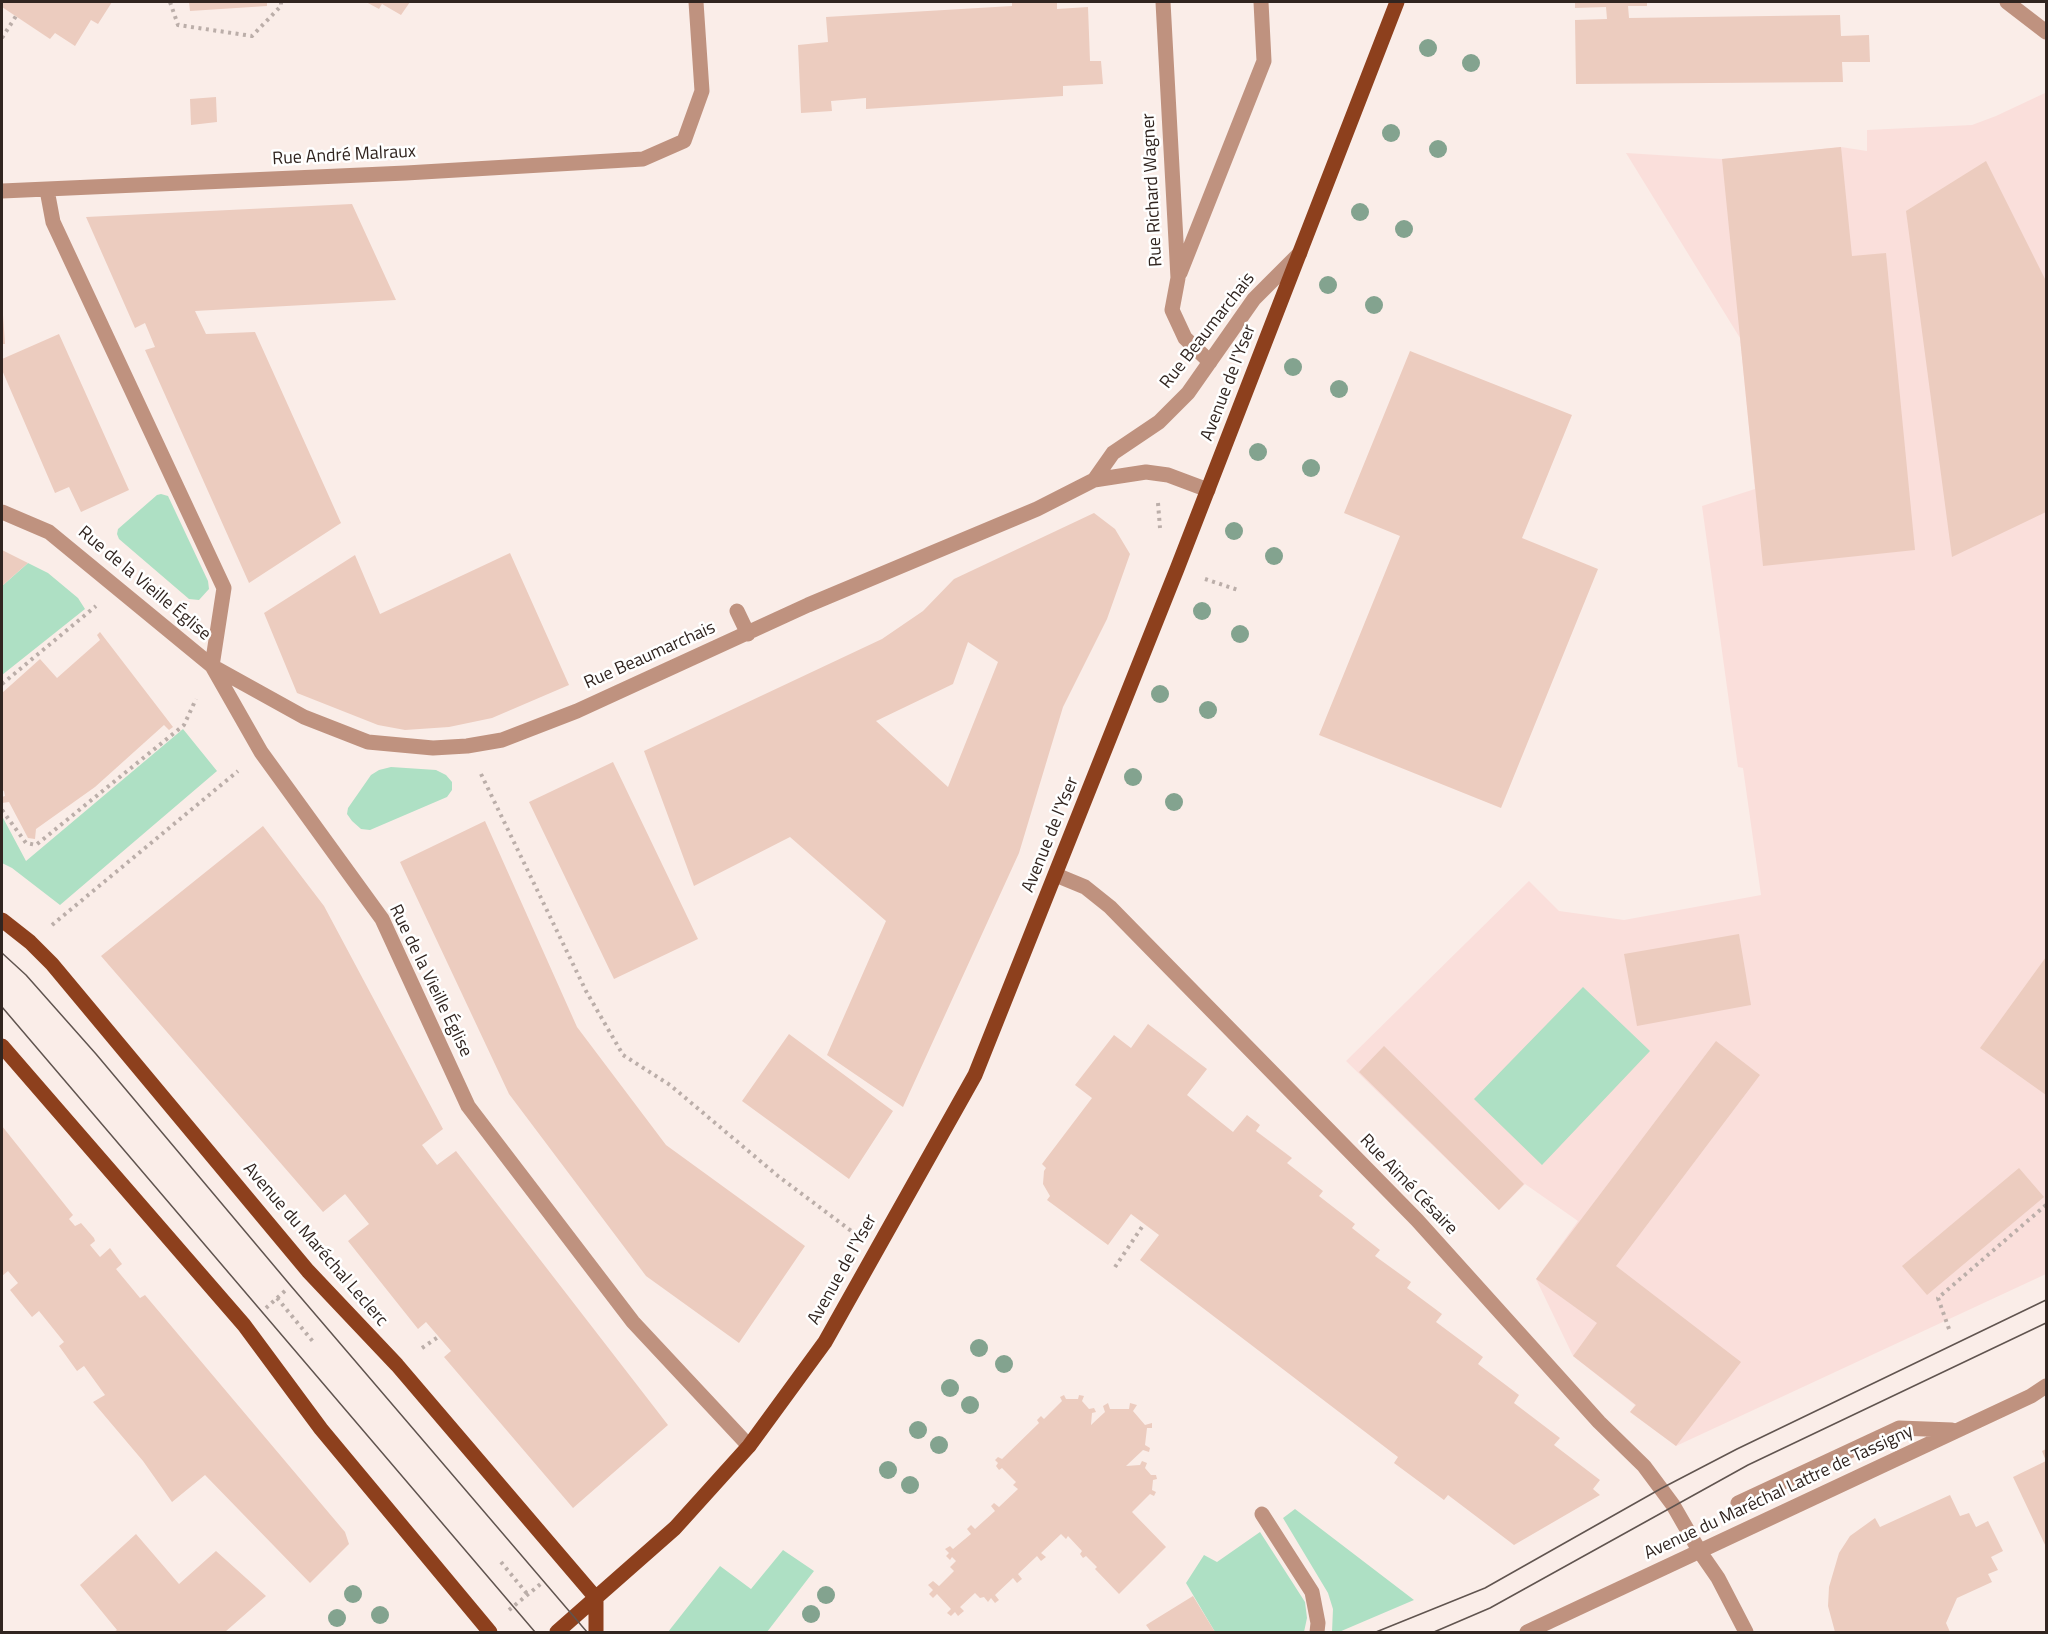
<!DOCTYPE html>
<meta charset="utf-8">
<style>
body{margin:0}
#map{position:relative;width:2048px;height:1634px;overflow:hidden;background:#faede8;font-family:"Titillium Web",sans-serif}
canvas{display:block}
.frame{position:absolute;inset:0;border:3px solid #312520;pointer-events:none}
</style>
<div id="map">
<canvas width="2048" height="1634"></canvas>
<div class="frame"></div>
</div>
<script>
const ctx = document.querySelector('canvas').getContext('2d');
ctx.lineJoin = 'round';
function fillPath(path, color) { ctx.fillStyle = color; ctx.fill(path, 'evenodd'); }
const poly = rows => new Path2D(rows.map(r => 'M' + r).join(''));
function strokePath(path, color, width, dash) { ctx.strokeStyle = color; ctx.lineWidth = width; ctx.lineCap = dash ? 'butt' : 'round'; ctx.setLineDash(dash || []); ctx.stroke(path); }
function label(font, color, halo, rows, align = 'center') {
  ctx.font = font + ' "Titillium Web",sans-serif'; ctx.lineWidth = 5; ctx.setLineDash([]); ctx.textBaseline = 'middle'; ctx.strokeStyle = halo; ctx.fillStyle = color; for (const [text, x, y, turn = 0] of rows) {
    ctx.save(); ctx.translate(x, y); ctx.rotate((+turn || 0) * Math.PI / 180); ctx.textAlign = isNaN(turn) ? turn : align; if (halo) ctx.strokeText(text, 0, 0); ctx.fillText(text, 0, 0); ctx.restore();
  }
}
const education = poly([
 [2045,93,2046,97,2046,1274,1676,1446,1630,1412,1635,1405,1573,1356,1536,1279,1578,1221,1525,1184,1499,1210,1346,1061,1529,881,1559,911,1624,920,1761,895,1743,768,1738,767,1702,506,1755,489,1740,338,1626,153,1722,159,1841,147,1867,151,1867,130,1972,125,1996,116]
]);
const green = poly([
 [161,494,168,496,208,581,209,589,199,600,189,599,119,539,117,534,118,529,157,495],
 [28,563,48,573,78,598,85,609,2,675,2,586],
 [183,729,217,771,60,905,12,868,2,863,2,816,26,861],
 [391,767,436,770,446,775,452,782,452,790,447,797,370,830,361,829,352,821,347,814,348,808,371,775,379,770],
 [1583,987,1650,1051,1542,1165,1474,1099],
 [1295,1509,1414,1600,1339,1632,1332,1632,1333,1609,1328,1593,1283,1518],
 [1260,1532,1305,1602,1307,1618,1304,1632,1215,1632,1186,1583,1204,1555,1217,1562],
 [783,1550,814,1571,767,1632,668,1632,720,1566,751,1589]
]);
const building = poly([
 [2,2,112,2,98,24,91,20,75,46,55,33,50,39,2,7],
 [189,2,267,2,267,6,190,11],
 [366,2,410,2,401,15,382,4,379,9],
 [1012,2,1057,2,1057,9,1088,7,1090,61,1101,61,1103,84,1063,86,1063,96,866,109,866,98,831,101,832,111,801,113,798,45,828,42,826,17,1012,6],
 [1575,2,1647,2,1647,6,1628,6,1629,18,1840,15,1841,36,1869,35,1870,62,1842,62,1843,82,1576,84,1575,20,1607,19,1606,7,1575,8],
 [216,97,217,122,191,125,190,99],
 [1841,147,1852,256,1886,253,1915,550,1763,566,1722,159],
 [1986,161,2046,281,2046,512,1952,557,1906,211],
 [352,204,396,300,195,311,206,334,255,332,341,523,249,583,145,350,155,347,145,323,135,328,86,217],
 [2,315,3,315,5,344,2,344],
 [59,334,129,490,81,512,69,487,55,493,2,370,2,359],
 [1410,351,1572,415,1522,538,1598,569,1501,808,1319,735,1400,536,1344,513],
 [1094,513,1115,529,1130,554,1107,619,1063,707,1019,853,903,1107,827,1055,886,921,790,837,694,886,644,751,882,639,923,611,954,579],
 [968,642,998,662,948,787,876,721,953,684],
 [2,550,28,563,2,586],
 [510,553,569,685,492,718,449,727,405,730,378,725,297,693,264,613,355,555,380,614],
 [100,632,173,727,169,730,164,725,95,787,36,829,35,839,28,838,9,802,2,803,2,797,5,796,4,791,2,790,2,693,40,659,57,678,100,640,97,635],
 [613,762,698,939,614,979,529,802],
 [485,821,577,1027,666,1145,805,1246,739,1343,646,1276,509,1094,400,862],
 [263,826,324,906,443,1129,422,1145,437,1165,456,1151,668,1425,573,1508,444,1357,451,1351,426,1322,418,1329,348,1241,369,1224,345,1194,323,1212,101,956],
 [1739,934,1751,1005,1637,1026,1624,954],
 [2046,957,2046,1095,1980,1048],
 [1148,1024,1207,1069,1187,1095,1233,1132,1247,1115,1260,1125,1256,1131,1292,1158,1287,1163,1323,1191,1319,1196,1355,1224,1352,1228,1380,1250,1375,1256,1411,1282,1407,1288,1442,1314,1436,1322,1483,1357,1478,1364,1519,1395,1514,1403,1560,1438,1554,1445,1600,1480,1593,1489,1600,1495,1514,1545,1448,1495,1444,1500,1394,1463,1398,1457,1140,1260,1159,1235,1131,1214,1108,1245,1047,1200,1050,1196,1043,1184,1044,1171,1046,1168,1042,1164,1092,1098,1075,1085,1114,1035,1131,1048],
 [789,1034,893,1111,849,1179,742,1101],
 [1716,1041,1760,1075,1616,1266,1741,1362,1676,1446,1630,1412,1636,1405,1573,1356,1597,1323,1536,1279],
 [1384,1046,1524,1184,1499,1210,1359,1072],
 [2,1126,73,1215,69,1219,75,1226,81,1223,94,1238,95,1241,90,1245,100,1257,110,1248,122,1264,116,1269,140,1298,145,1295,345,1532,349,1544,310,1583,205,1475,172,1502,143,1461,93,1402,105,1395,84,1366,77,1371,59,1346,64,1342,39,1311,32,1317,10,1290,18,1283,8,1271,2,1276],
 [2019,1168,2044,1197,1927,1295,1902,1266],
 [1064,1395,1066,1399,1078,1399,1079,1395,1084,1396,1082,1401,1089,1409,1094,1408,1096,1412,1092,1413,1091,1425,1105,1412,1103,1406,1108,1403,1110,1409,1129,1409,1130,1403,1137,1405,1133,1411,1145,1425,1152,1423,1152,1428,1147,1428,1145,1445,1150,1448,1149,1452,1143,1450,1126,1466,1140,1465,1142,1461,1147,1463,1145,1468,1151,1475,1156,1475,1157,1479,1153,1480,1152,1490,1156,1492,1154,1496,1150,1494,1132,1512,1166,1547,1119,1594,1095,1569,1097,1567,1086,1556,1083,1558,1080,1554,1082,1551,1068,1536,1066,1539,1061,1534,1041,1553,1046,1557,1041,1561,1037,1556,1018,1574,1022,1579,1017,1583,1013,1578,995,1595,999,1600,995,1603,991,1598,988,1602,984,1597,980,1598,975,1593,960,1607,964,1611,958,1616,955,1612,951,1616,947,1613,951,1609,937,1594,933,1598,929,1594,933,1590,928,1585,933,1581,939,1586,954,1571,950,1567,956,1561,952,1557,950,1560,946,1556,949,1553,945,1549,950,1546,953,1549,971,1534,967,1529,971,1525,975,1529,995,1511,991,1506,994,1503,999,1507,1018,1489,1013,1485,1016,1482,1002,1468,999,1470,996,1466,998,1463,995,1460,998,1457,1002,1459,1039,1423,1037,1420,1041,1416,1044,1419,1062,1401,1060,1397],
 [2046,1449,2046,1547,2013,1477,2046,1461,2042,1451],
 [1950,1495,1960,1516,1969,1513,1976,1527,1988,1521,2003,1551,1991,1557,1998,1570,1988,1574,1992,1582,1957,1598,1946,1623,1950,1632,1835,1632,1828,1606,1829,1587,1839,1553,1850,1536,1875,1518,1880,1527],
 [136,1534,179,1584,216,1551,266,1596,225,1632,114,1632,117,1630,80,1585],
 [1193,1596,1215,1632,1151,1632,1146,1625]
]);
const path = poly([
 [170,2,178,25,252,36,281,6,281,2],
 [2,38,16,16],
 [1158,503,1160,528],
 [1205,579,1238,590],
 [2,684,96,606],
 [481,774,586,991,623,1055,670,1085,778,1176,854,1233],
 [2,810,26,843,36,845,184,725,196,699],
 [52,925,238,771],
 [1115,1267,1144,1224],
 [277,1298,315,1344],
 [266,1308,287,1289],
 [1949,1329,1938,1298,2046,1205],
 [422,1348,438,1337],
 [501,1562,528,1595],
 [509,1610,543,1582]
]);
const minor = poly([
 [1163,2,1178,278,1172,310,1185,338,1210,362],
 [2007,2,2046,32],
 [47,190,53,222,224,588,212,666,304,717,368,742,433,748,467,746,502,740,577,711,808,605,1037,509,1094,480,1146,472,1168,475,1208,490],
 [2,191,406,173,643,159,684,141,702,91,696,2],
 [1180,273,1264,61,1261,2],
 [1094,480,1113,453,1159,422,1188,393,1254,299,1300,253],
 [2,512,49,532,212,666,261,752,382,919,468,1106,633,1322,749,1446],
 [737,611,748,634],
 [1056,875,1085,887,1110,907,1417,1220,1599,1422,1644,1466,1673,1505,1700,1552,1718,1578,1746,1632],
 [1738,1503,1899,1428,1952,1430],
 [1262,1514,1312,1592,1318,1623,1317,1632],
 [1527,1632,2031,1396,2046,1386]
]);
const major = poly([
 [2,920,30,942,52,964,308,1271,397,1365,596,1598],
 [2,1046,244,1325,321,1429,490,1632],
 [557,1632,675,1528,749,1446,825,1342,975,1075,1177,569,1397,2],
 [596,1632,596,1598]
]);
const tram = poly([
 [2,953,26,975,96,1054,291,1286,587,1632],
 [2,1007,535,1632],
 [1376,1632,1485,1588,1662,1488,1737,1449,2046,1300],
 [1434,1632,1490,1608,1748,1465,2046,1323]
]);
const trees = [
 [1428,48],
 [1471,63],
 [1391,133],
 [1438,149],
 [1360,212],
 [1404,229],
 [1328,285],
 [1374,305],
 [1293,367],
 [1339,389],
 [1258,452],
 [1311,468],
 [1234,531],
 [1274,556],
 [1202,611],
 [1240,634],
 [1160,694],
 [1208,710],
 [1133,777],
 [1174,802],
 [979,1348],
 [1004,1364],
 [950,1388],
 [970,1405],
 [918,1430],
 [939,1445],
 [888,1470],
 [910,1485],
 [353,1594],
 [826,1595],
 [811,1614],
 [380,1615],
 [337,1618]
];
const streetNames = [
 ["Rue André Malraux",344,156,-3],
 ["Rue Richard Wagner",1153,190,-93],
 ["Rue Beaumarchais",1208,331,-52],
 ["Avenue de l'Yser",1229,383,-69],
 ["Rue de la Vieille Église",144,584,40],
 ["Rue Beaumarchais",650,656,-24],
 ["Avenue de l'Yser",1051,835,-68],
 ["Rue de la Vieille Église",430,981,64],
 ["Rue Aimé Césaire",1408,1185,46],
 ["Avenue du Maréchal Leclerc",315,1245,49],
 ["Avenue de l'Yser",843,1270,-61],
 ["Avenue du Maréchal Lattre de Tassigny",1779,1493,-25]
];
fillPath(education, '#fadfdb');
fillPath(green, '#aee0c4');
fillPath(building, '#ecccbf');
strokePath(path, '#bbaea9', 4, [3, 4.5]);
strokePath(minor, '#bf927f', 15);
strokePath(major, '#8d401d', 15);
strokePath(tram, '#60544f', 1.5);
ctx.fillStyle = '#83a38f';
for (const [x, y] of trees) { ctx.beginPath(); ctx.arc(x, y, 9, 0, 2 * Math.PI); ctx.fill(); }
label('18px', '#312520', '#fff', streetNames);
</script>
